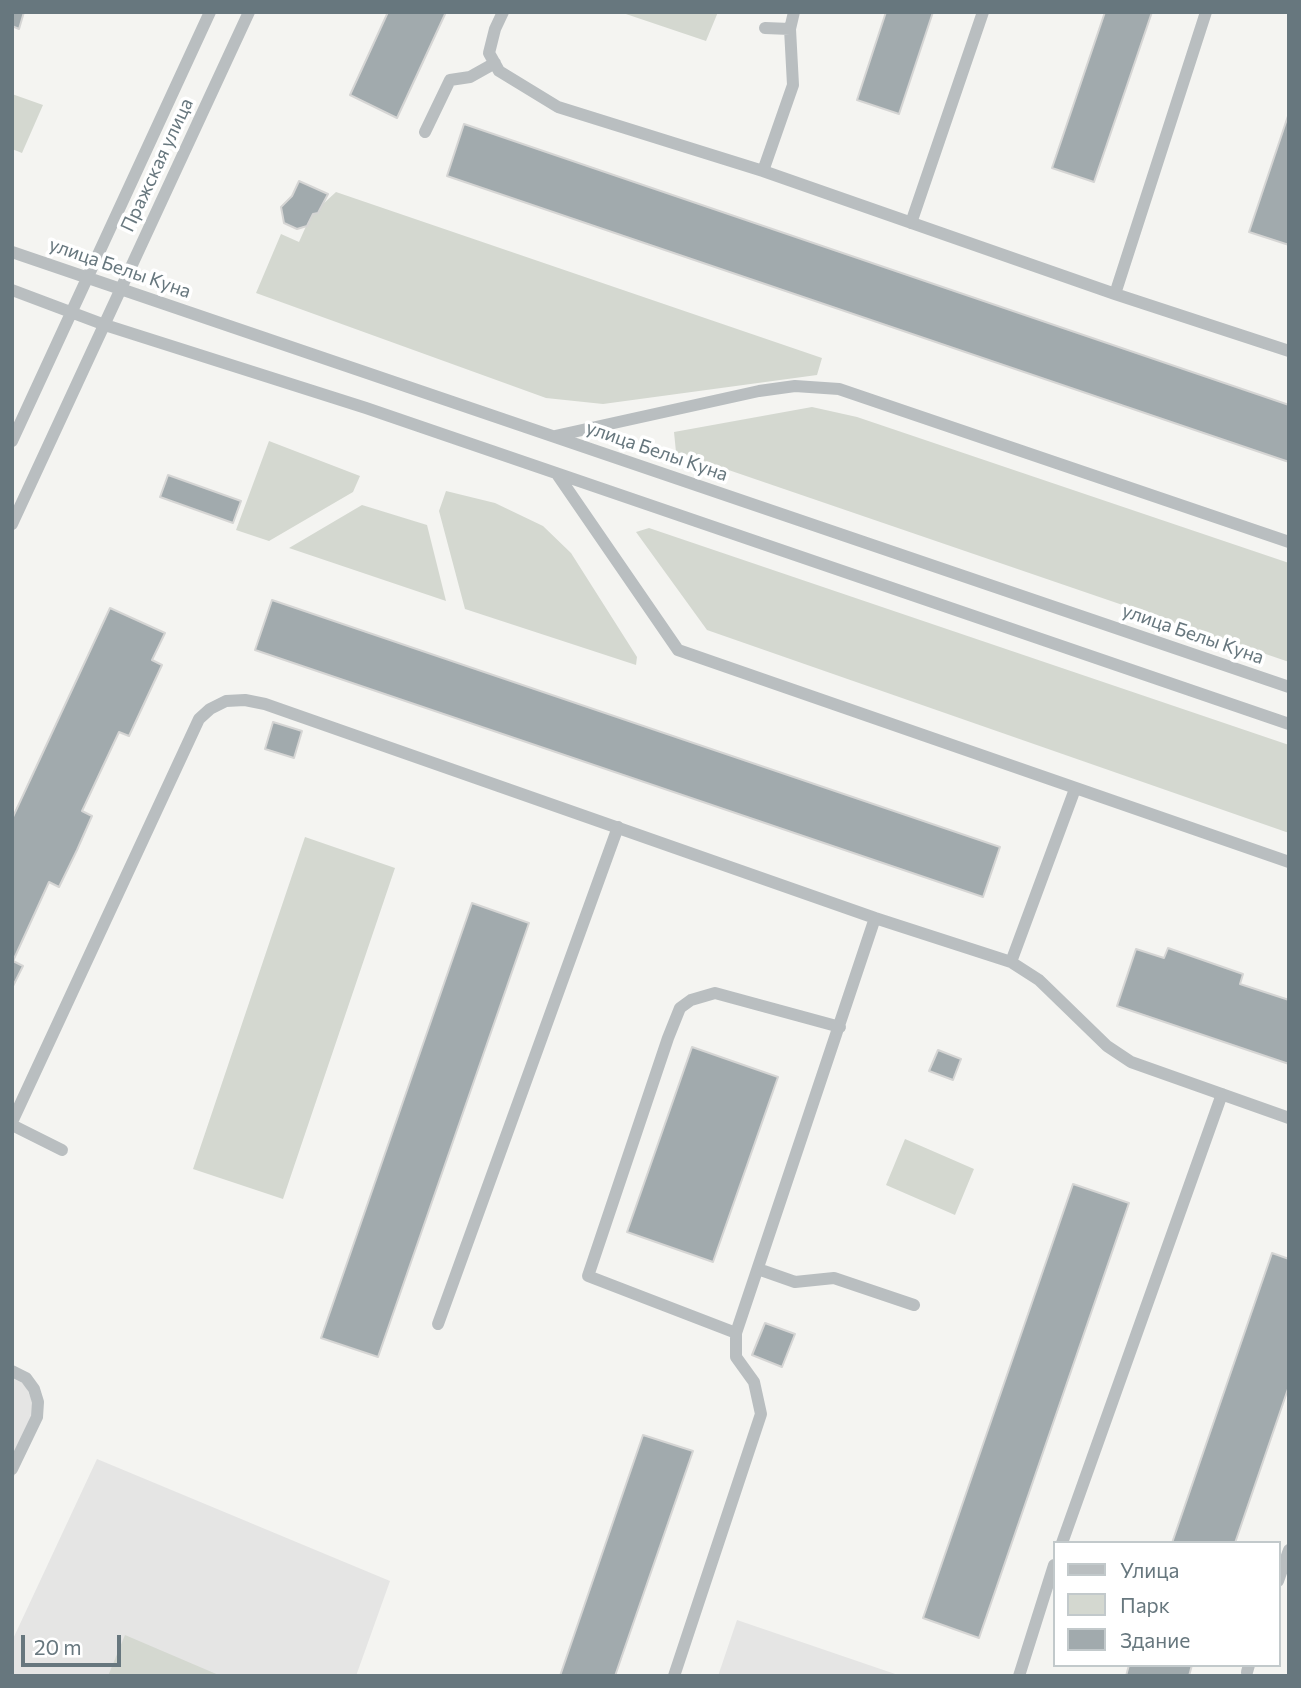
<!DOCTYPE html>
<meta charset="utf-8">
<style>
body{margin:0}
#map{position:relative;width:1301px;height:1688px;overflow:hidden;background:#f4f4f1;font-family:Commissioner,sans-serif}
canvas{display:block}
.frame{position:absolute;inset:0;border:14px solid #67777e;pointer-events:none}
.legend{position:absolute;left:1053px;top:1541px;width:228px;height:126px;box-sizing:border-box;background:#fff;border:2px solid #c2c9cb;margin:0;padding:9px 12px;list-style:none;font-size:21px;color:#67777e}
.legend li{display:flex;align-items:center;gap:14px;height:35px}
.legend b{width:35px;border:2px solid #c2c9cb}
.scale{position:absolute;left:21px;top:1635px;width:100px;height:32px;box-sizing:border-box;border:4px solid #67777e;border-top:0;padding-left:9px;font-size:21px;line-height:24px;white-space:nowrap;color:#67777e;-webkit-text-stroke:5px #fff;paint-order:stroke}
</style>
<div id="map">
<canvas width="1301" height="1688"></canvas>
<div class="frame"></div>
<ul class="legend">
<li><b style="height:9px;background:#b9bec0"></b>Улица</li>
<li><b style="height:19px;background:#d4d8d0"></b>Парк</li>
<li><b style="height:19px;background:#a1aaad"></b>Здание</li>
</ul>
<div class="scale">20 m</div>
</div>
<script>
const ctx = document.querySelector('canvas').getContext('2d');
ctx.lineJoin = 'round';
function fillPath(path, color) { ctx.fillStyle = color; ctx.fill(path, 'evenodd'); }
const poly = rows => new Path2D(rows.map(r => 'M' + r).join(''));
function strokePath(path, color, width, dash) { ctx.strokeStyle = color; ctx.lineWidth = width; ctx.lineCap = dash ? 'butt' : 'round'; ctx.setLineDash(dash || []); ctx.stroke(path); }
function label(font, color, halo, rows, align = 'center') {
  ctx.font = font + ' Commissioner,sans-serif'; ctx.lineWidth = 7; ctx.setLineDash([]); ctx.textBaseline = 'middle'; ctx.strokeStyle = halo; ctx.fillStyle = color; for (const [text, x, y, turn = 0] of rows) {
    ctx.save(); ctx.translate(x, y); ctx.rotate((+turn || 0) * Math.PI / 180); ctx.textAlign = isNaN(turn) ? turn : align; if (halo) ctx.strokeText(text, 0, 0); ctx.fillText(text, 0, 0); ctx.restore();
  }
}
const built = poly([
 [12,1373,24,1381,37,1414,21,1461,12,1481],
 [97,1459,390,1581,356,1676,12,1676,12,1641],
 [737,1620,901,1676,718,1676]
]);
const green = poly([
 [620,12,718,12,706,41],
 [12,94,43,105,22,153,12,149],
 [336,192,822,358,817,375,603,404,546,398,256,293,281,234,299,242,311,215],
 [812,407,857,417,1289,563,1289,662,676,452,674,432],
 [269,441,360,476,353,492,269,541,236,530],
 [446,491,495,503,543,526,571,553,637,657,636,665,465,609,439,511],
 [362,505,427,525,446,601,289,548],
 [649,528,1289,745,1289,833,707,630,636,532],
 [305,837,395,868,283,1199,193,1169],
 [905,1139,974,1169,955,1215,886,1185],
 [125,1635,221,1676,108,1676]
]);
const building = poly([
 [12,12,24,12,19,29,12,26,12,12],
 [388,12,446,12,397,118,350,95,388,12],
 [886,12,933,12,899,114,857,100,886,12],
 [1105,12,1152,12,1094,182,1052,168,1105,12],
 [1289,113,1289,245,1249,232,1289,113],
 [464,124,1289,405,1289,462,447,176,464,124],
 [299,181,328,194,318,213,313,214,307,226,297,229,284,223,281,207,292,196,299,181],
 [168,475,241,501,233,523,160,497,168,475],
 [272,600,1000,847,983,897,255,650,272,600],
 [110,608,165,633,152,660,162,665,129,736,119,732,82,811,92,816,77,850,59,887,49,882,13,961,23,966,12,988,12,819,110,608],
 [273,722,302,731,294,758,265,749,273,722],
 [472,903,529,923,378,1357,321,1338,472,903],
 [1168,948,1243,974,1240,984,1289,1000,1289,1064,1117,1006,1136,949,1164,958,1168,948],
 [692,1047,778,1077,713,1262,627,1232,692,1047],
 [938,1050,961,1059,953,1080,929,1071,938,1050],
 [1073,1184,1129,1203,979,1638,923,1618,1073,1184],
 [1272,1253,1289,1259,1289,1386,1235,1543,1172,1543,1272,1253],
 [765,1323,795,1334,782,1367,752,1355,765,1323],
 [643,1435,693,1451,615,1676,560,1676,643,1435],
 [1129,1665,1192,1665,1189,1676,1126,1676,1129,1665]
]);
const minor = poly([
 [503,12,495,29,489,53,499,71,558,107,763,171,1115,294,1289,351],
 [765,28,790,29],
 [425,132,450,80,470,77,495,63],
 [763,171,793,85,790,29,794,12],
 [911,223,983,12],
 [12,252,1289,687],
 [12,290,105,325,366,408,1289,724],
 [1115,294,1206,12],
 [555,436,759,391,795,386,839,389,1289,542],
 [12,441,210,12],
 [557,474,678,650,1289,862],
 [12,524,249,12],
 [1011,962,1075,789],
 [12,1122,199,719,210,709,226,701,245,700,265,704,875,918,1011,962,1039,980,1107,1046,1131,1062,1289,1118],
 [12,1125,62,1150],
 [758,1269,795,1282,834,1278,914,1305],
 [438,1324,618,827],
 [736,1333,588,1276,668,1038,680,1008,691,1000,715,993,840,1027],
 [12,1371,26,1378,34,1389,38,1402,37,1417,12,1469],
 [1062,1543,1222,1094],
 [1278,1581,1289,1550],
 [1247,1672,1249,1665],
 [674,1676,761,1414,754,1382,736,1357,736,1333,875,918],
 [1019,1676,1054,1565]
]);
const streetNames = [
 ["Пражская улица",157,165,-65],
 ["улица Белы Куна",120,268,19],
 ["улица Белы Куна",657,451,19],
 ["улица Белы Куна",1193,634,19]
];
fillPath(built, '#e5e5e4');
fillPath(green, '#d4d8d0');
fillPath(building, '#a1aaad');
strokePath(building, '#d5d5d4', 2);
strokePath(minor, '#b9bec0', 12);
label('19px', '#67777e', '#fff', streetNames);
</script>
